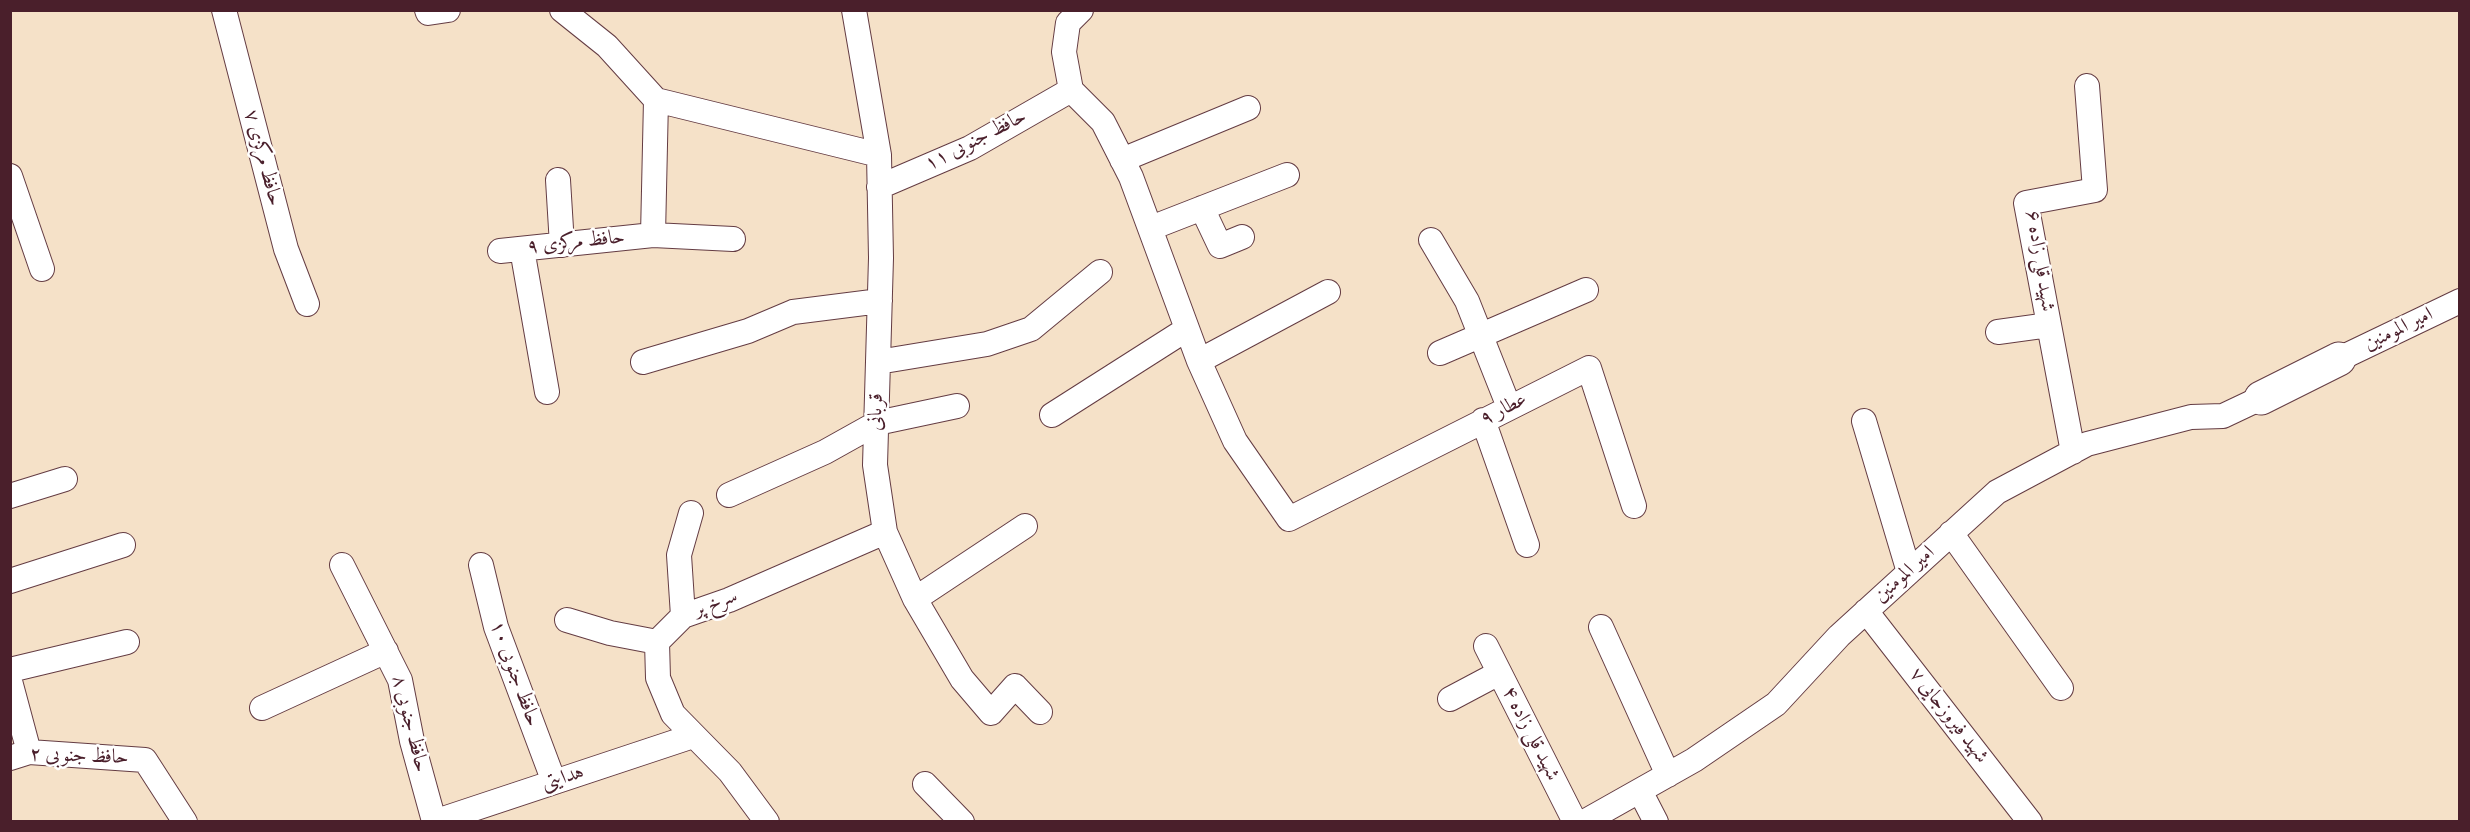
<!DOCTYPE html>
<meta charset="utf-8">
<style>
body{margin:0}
#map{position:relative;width:2470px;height:832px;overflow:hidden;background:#f5e1c8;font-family:"IM FELL Double Pica",serif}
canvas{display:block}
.frame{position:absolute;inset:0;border:12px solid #4a1f2b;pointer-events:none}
</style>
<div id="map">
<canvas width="2470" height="832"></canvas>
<div class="frame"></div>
</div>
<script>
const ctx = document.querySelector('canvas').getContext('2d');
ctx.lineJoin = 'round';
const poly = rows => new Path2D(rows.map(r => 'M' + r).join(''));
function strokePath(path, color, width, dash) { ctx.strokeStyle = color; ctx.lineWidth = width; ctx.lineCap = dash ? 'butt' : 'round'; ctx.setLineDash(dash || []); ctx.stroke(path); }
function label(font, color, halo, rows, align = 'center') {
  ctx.font = font + ' "IM FELL Double Pica",Amiri,serif'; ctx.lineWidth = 5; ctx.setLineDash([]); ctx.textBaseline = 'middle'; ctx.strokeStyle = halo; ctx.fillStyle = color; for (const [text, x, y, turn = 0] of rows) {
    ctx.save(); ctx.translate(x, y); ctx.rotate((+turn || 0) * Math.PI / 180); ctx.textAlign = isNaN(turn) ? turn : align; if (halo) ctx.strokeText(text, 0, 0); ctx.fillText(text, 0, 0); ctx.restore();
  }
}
const minor = poly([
 [224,10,286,249,307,304],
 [427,10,428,13,448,10],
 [562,10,607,46,656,100,879,155],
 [854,10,879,155,881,258,875,465,885,532,915,599,962,679,991,713,1015,686,1040,712],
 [1081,10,1068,23,1064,52,1071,90,1103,122,1131,177,1199,361,1235,441,1289,519,1589,368,1634,506],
 [1122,160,1248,108],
 [10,176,42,269],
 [558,180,562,245],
 [879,187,970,148,1071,90],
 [1202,208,1220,246,1242,237],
 [1151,228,1287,175],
 [653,235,656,100],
 [1431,240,1467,301,1509,407],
 [522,249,547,392],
 [500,251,653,235,733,239],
 [1998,332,2049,325],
 [1440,353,1586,290],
 [2339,359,2460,301],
 [1199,361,1328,292],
 [643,362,748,331,793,312,880,301],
 [878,362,987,344,1031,329,1100,272],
 [1052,415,1187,329],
 [1483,420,1527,545],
 [1864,421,1909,572],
 [2073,452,2026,203,2095,190,2087,86],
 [729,495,825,452,877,423,957,406],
 [10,496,65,479],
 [1951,533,2061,688],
 [342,565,400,680,412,741,434,821],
 [481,565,496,627,554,782],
 [10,581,123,545],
 [915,599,1025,526],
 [1866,611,2030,822],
 [683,616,679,555,691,513],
 [567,620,610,633,657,642],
 [1601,627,1668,775],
 [1486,646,1575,822],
 [10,670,127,642],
 [10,681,29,752],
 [1450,699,1499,673],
 [262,708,386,651],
 [10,758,29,752,145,760,185,822],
 [925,784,962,822],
 [1640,791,1656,822],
 [434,822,693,736],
 [767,822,730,772,673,714,658,678,657,642,683,616,729,600,885,532],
 [1584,822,1694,760,1776,704,1839,636,1997,492,2087,444,2191,417,2223,416,2261,398]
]);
const trunk = poly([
 [2261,398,2339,359]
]);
const streetNames = [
 ["حافظ جنوبی ۱۱",976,141,-27],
 ["حافظ مرکزی ۷",262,158,75],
 ["حافظ مرکزی ۹",576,243,-6],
 ["شهید قلی زاده ۶",2039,261,81],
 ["امیر المومنین",2399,330,-26],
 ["عطار ۹",1504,410,-27],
 ["قربانی",877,412,-88],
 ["امیر المومنین",1905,575,-42],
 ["سرخ پر",716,604,-21],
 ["حافظ جنوبی ۱۰",514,674,70],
 ["شهید فیروزجایی ۷",1948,716,52],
 ["حافظ جنوبی ۸",409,724,76],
 ["شهید قلی زاده ۴",1530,734,63],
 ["حافظ جنوبی ۲",79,757,2],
 ["هدایتی",563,779,-18]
];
strokePath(minor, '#643c43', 26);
strokePath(trunk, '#643c43', 35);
strokePath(minor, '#fff', 24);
strokePath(trunk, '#fff', 33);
label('20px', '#4a1f2b', '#fff', streetNames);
</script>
